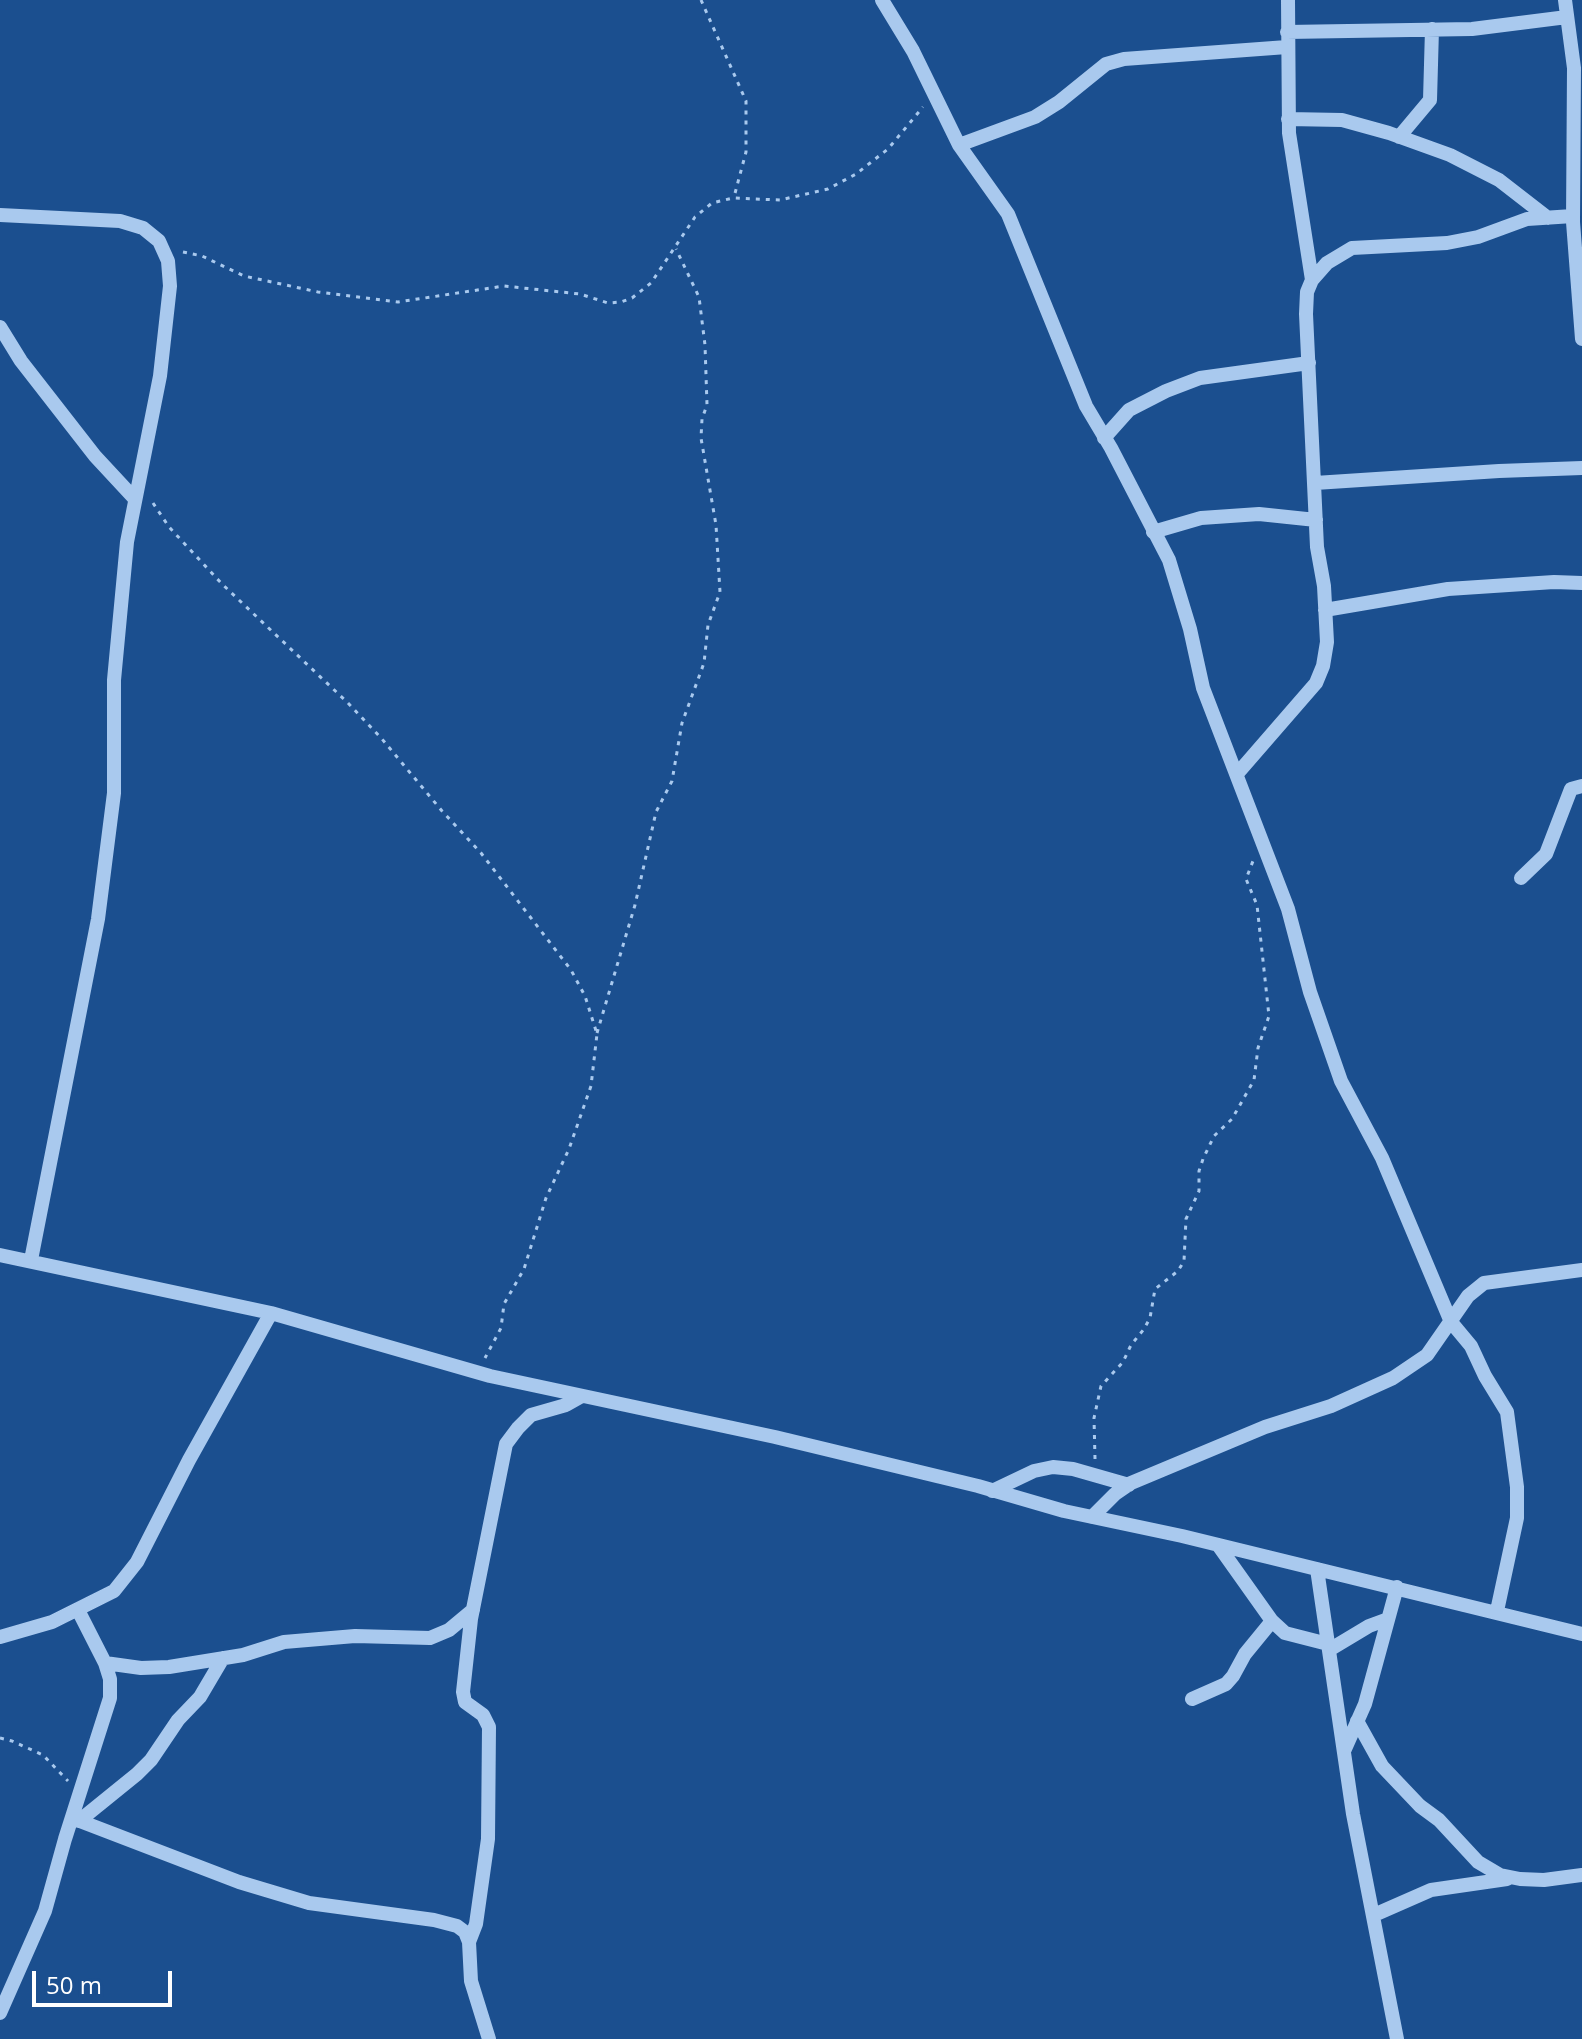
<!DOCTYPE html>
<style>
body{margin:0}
#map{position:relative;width:1582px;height:2039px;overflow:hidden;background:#1b4f8f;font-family:"Open Sans",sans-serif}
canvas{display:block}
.scale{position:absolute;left:32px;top:1971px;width:140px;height:36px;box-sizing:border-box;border:4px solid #fff;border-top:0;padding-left:10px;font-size:24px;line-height:28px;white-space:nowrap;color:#fff;-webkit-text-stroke:6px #1b4f8f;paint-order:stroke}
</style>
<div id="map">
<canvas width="1582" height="2039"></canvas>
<div class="scale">50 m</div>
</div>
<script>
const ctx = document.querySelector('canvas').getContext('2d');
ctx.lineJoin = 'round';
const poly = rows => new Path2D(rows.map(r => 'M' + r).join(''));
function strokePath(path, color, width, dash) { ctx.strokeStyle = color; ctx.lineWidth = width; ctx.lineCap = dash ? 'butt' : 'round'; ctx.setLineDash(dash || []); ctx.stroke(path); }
const path = poly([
 [701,0,746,101,746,152,734,197],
 [183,252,202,256,244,276,318,292,398,302,504,286,580,294,608,303,621,302,632,298,651,283,695,217,712,203,733,198,780,200,828,189,856,174,888,149,923,107],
 [153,503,169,527,222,584,348,703,382,739,442,811,481,853,571,970,585,996,597,1034,591,1086,569,1149,546,1198,524,1269,504,1304,501,1328,485,1358],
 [597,1033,635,905,656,812,672,781,682,723,704,663,708,625,720,592,716,525,701,438,702,419,707,405,705,345,699,297,676,249],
 [1095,1459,1094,1418,1101,1386,1123,1362,1131,1345,1144,1329,1150,1318,1155,1289,1178,1271,1184,1261,1186,1219,1199,1191,1199,1171,1203,1159,1214,1136,1232,1119,1254,1080,1258,1048,1269,1016,1257,905,1246,879,1253,861],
 [0,1738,12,1741,43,1755,68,1781]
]);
const minor = poly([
 [882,0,913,51,959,145,1008,214,1086,406,1111,448,1169,560,1190,629,1203,688,1288,909,1310,992,1341,1081,1382,1158,1451,1322,1471,1346,1485,1376,1507,1412,1517,1487,1517,1518,1497,1611],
 [1288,0,1289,133,1312,280],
 [1565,0,1574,68,1573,222,1582,339],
 [1287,32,1472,29,1567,17],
 [1288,119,1342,120,1389,133,1450,155,1499,180,1548,218],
 [1399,137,1430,100,1432,29],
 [959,145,1035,117,1059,102,1106,64,1124,59,1287,47],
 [0,215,120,221,143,228,159,241,168,261,170,286,160,376,127,542,114,680,114,793,98,919,31,1260],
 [0,327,21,361,95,456,134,498],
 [1104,438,1129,410,1166,391,1200,378,1309,363],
 [1315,483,1499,471,1582,468],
 [1153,532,1201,518,1259,514,1316,520],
 [1325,610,1448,589,1554,582,1582,583],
 [1237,774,1316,683,1323,666,1327,642,1324,586,1317,547,1306,314,1307,292,1312,280,1327,263,1352,248,1447,243,1478,237,1527,219,1573,216],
 [1521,878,1546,854,1571,789,1582,786],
 [0,1255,271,1313,490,1376,775,1437,978,1486,1064,1511,1182,1536,1582,1634],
 [992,1491,1034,1471,1053,1467,1073,1469,1129,1485],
 [1092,1517,1115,1494,1131,1483,1265,1427,1331,1406,1393,1378,1427,1355,1468,1296,1484,1283,1582,1270],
 [1218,1545,1272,1621,1285,1633,1328,1644],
 [1317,1569,1353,1814,1397,2039],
 [0,1637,52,1622,114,1591,137,1562,189,1460,271,1313],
 [1329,1650,1369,1626,1388,1619],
 [105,1663,141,1668,169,1667,243,1655,284,1642,355,1636,430,1638,449,1630,473,1610],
 [1192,1699,1226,1684,1233,1676,1245,1654,1272,1621],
 [1357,1721,1382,1766,1420,1806,1439,1820,1478,1862,1500,1875,1520,1879,1544,1880,1582,1875],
 [1345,1749,1365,1704,1397,1587],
 [72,1818,239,1882,309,1903,434,1920,457,1926,465,1932,469,1942,471,1981,489,2039],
 [79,1821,137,1774,151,1760,178,1720,200,1697,223,1658],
 [1374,1915,1431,1890,1507,1879],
 [469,1942,476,1924,488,1839,489,1727,483,1715,465,1702,463,1692,471,1619,506,1444,518,1428,531,1415,566,1405,582,1396],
 [0,2013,45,1911,65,1839,110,1698,110,1679,105,1663,78,1610]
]);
strokePath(path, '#a9c9ee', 3, [4, 6]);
strokePath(minor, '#a9c9ee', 14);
</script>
